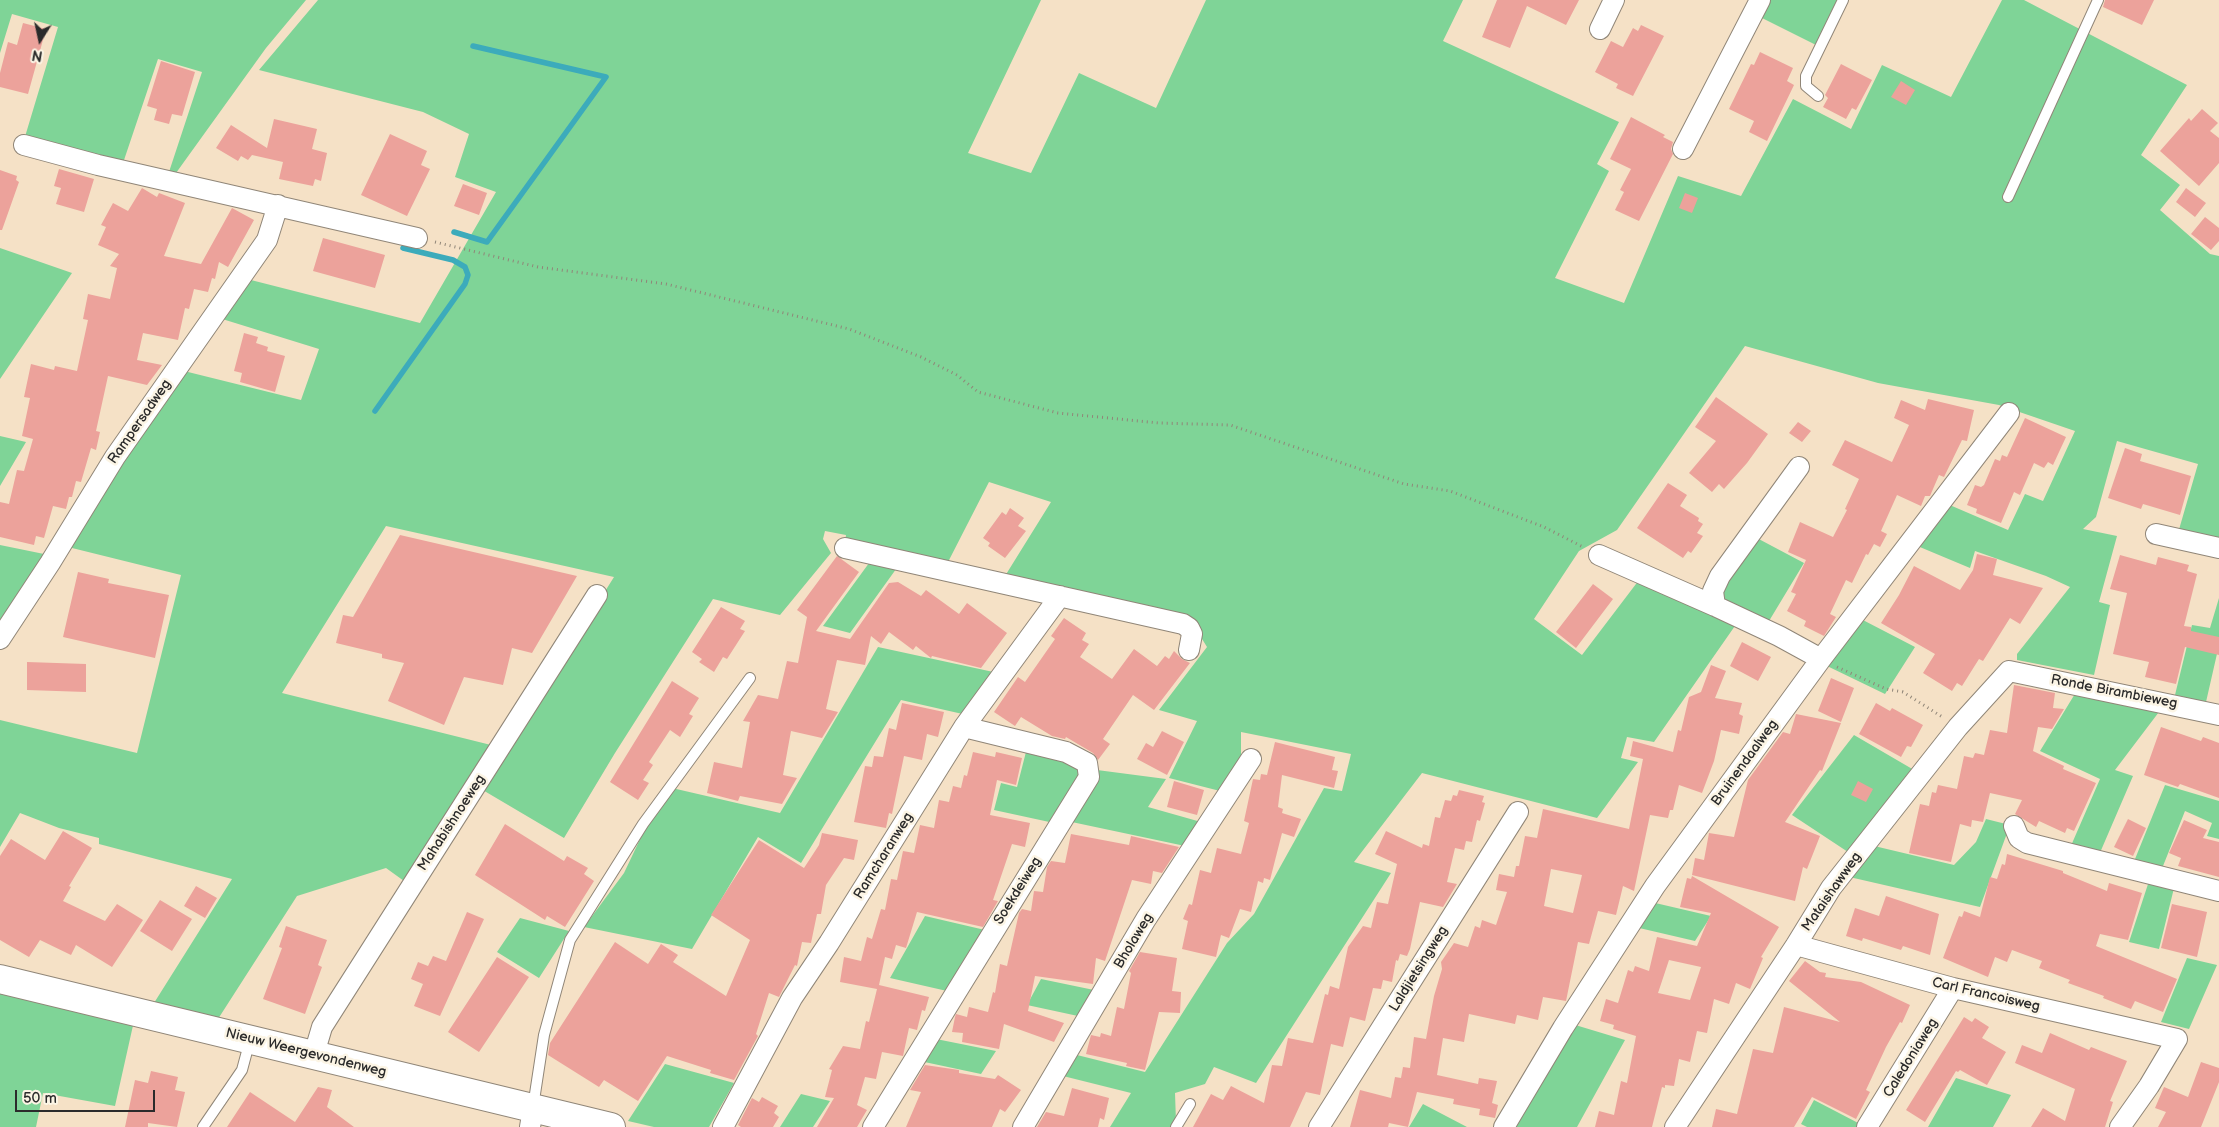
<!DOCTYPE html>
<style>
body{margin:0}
#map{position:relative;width:2219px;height:1127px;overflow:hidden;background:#f5e1c6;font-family:"Balsamiq Sans",sans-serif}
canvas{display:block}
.north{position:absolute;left:15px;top:15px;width:50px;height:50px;-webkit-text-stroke:4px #fcf5e5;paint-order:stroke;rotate:190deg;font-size:14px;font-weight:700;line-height:20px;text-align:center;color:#2b2b2b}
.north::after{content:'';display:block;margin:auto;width:18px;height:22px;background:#2b2b2b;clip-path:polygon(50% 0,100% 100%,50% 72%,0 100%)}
.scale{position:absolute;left:15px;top:1090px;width:140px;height:22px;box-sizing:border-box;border:2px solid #2b2b2b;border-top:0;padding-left:6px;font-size:15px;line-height:18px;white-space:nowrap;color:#2b2b2b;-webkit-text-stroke:4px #fcf5e5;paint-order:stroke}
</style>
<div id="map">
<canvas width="2219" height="1127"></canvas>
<div class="north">N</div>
<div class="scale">50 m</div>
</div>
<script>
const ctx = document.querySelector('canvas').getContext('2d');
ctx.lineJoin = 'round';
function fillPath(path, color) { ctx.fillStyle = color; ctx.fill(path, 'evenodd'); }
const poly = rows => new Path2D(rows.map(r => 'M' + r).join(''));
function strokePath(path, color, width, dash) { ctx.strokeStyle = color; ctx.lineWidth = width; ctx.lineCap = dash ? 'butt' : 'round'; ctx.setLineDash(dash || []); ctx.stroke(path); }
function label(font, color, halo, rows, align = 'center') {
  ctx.font = font + ' "Balsamiq Sans",sans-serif'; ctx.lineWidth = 5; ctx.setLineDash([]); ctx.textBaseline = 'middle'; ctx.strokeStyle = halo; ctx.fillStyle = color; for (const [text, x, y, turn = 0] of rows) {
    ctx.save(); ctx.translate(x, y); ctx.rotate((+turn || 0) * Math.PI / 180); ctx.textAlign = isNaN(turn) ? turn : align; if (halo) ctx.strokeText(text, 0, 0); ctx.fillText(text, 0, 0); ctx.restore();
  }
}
const green = poly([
 [0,0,306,0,266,48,176,173,168,175,202,72,158,59,122,166,24,140,58,27,12,14,0,53],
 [318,0,1041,0,968,153,1031,173,1079,73,1156,108,1206,0,1463,0,1443,41,1619,122,1597,164,1609,171,1555,278,1624,303,1678,176,1741,196,1793,99,1851,129,1882,65,1951,97,2002,0,2024,0,2187,85,2141,155,2180,185,2160,210,2210,254,2219,256,2219,541,2178,533,2198,464,2117,441,2096,517,2083,529,2117,536,2099,602,2110,605,2094,675,2017,660,2017,654,2070,587,2046,576,1975,551,1970,568,1915,545,1945,503,2008,530,2025,494,2043,501,2075,431,1999,405,1878,383,1745,346,1617,530,1579,551,1534,619,1582,655,1639,580,1737,623,1654,742,1627,737,1621,758,1638,762,1597,818,1422,773,1354,862,1391,873,1256,1083,1214,1067,1205,1084,1175,1093,1176,1122,1172,1127,1110,1127,1131,1093,1055,1074,1069,1053,1145,1072,1227,943,1254,914,1324,788,1342,791,1351,754,1241,732,1241,765,1224,792,1169,778,1197,721,1159,710,1207,647,1191,621,1005,576,1051,502,989,482,947,564,845,542,846,535,825,531,823,539,831,553,780,615,713,599,615,753,564,838,481,789,614,577,386,526,282,693,491,745,404,881,386,868,297,896,218,1019,154,1003,232,879,99,844,99,838,59,828,20,813,0,847,0,720,137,753,181,575,68,547,124,457,184,371,301,400,319,349,219,318,247,279,420,323,496,192,455,177,469,134,423,112,259,70],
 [1764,0,1837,0,1816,45,1756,15],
 [0,248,72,273,0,379],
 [0,436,26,442,0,486],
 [1755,537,1804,563,1766,626,1721,603,1720,584],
 [0,545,44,554,0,630],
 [872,559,899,565,850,633,823,626],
 [2219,598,2219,645,2206,702,2175,695,2192,625,2210,628],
 [1859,618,1915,647,1885,694,1825,665],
 [878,647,998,673,967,715,901,700,801,863,758,837,692,949,584,927,624,873,643,833,672,788,780,813],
 [2081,684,2165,704,2115,770,2133,776,2099,855,2070,848,2100,779,2040,751],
 [1854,735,1914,770,1848,852,1792,815],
 [1027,748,1057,755,1082,771,1054,823,994,810,1001,783,1017,787],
 [1097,770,1166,779,1148,807,1201,822,1185,846,1067,821],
 [2165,785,2219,801,2219,839,2207,836,2212,823,2185,811,2161,871,2133,864],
 [1986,819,2010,825,1980,907,1845,876,1870,845,1954,865,1976,842],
 [2150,878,2175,884,2159,949,2129,942],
 [1651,902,1711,916,1695,941,1635,927],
 [925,916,985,930,947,991,890,978],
 [520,918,569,931,539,978,497,952],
 [2187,958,2217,965,2189,1029,2161,1022],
 [1041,979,1094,990,1078,1016,1027,1005],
 [0,989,134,1021,115,1106,43,1093,36,1127,0,1127],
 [1572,1024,1625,1040,1577,1127,1508,1127],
 [931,1038,996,1051,981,1074,915,1060],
 [665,1064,734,1083,709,1127,654,1127,628,1121],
 [1956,1078,2011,1095,1993,1127,1928,1127],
 [801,1094,830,1101,813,1127,780,1127],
 [1814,1100,1862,1125,1861,1127,1807,1127,1801,1124],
 [1423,1104,1467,1127,1409,1127]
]);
const stream = poly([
 [454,232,487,242,606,77,473,46],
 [375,411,465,284,468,275,465,267,453,260,403,248]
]);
const building = poly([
 [1497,0,1579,0,1566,25,1527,6,1510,48,1482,37],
 [2105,0,2154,0,2142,25,2103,7],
 [23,23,46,29,28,94,0,87,0,73,8,42,17,45],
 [1641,25,1664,36,1633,96,1616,88,1618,84,1595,72,1611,41,1623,47,1633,28,1638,31],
 [1760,52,1793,68,1787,81,1794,85,1767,141,1749,132,1754,121,1729,109,1751,64,1754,65],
 [161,61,195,72,182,116,172,114,169,124,154,120,157,109,147,106],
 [1841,64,1872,80,1856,110,1852,108,1846,119,1823,107,1828,98,1825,95],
 [1901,81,1915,90,1906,105,1891,97],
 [2202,109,2218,123,2210,131,2219,138,2219,163,2199,186,2160,151,2189,118,2191,121],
 [1631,117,1665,135,1663,137,1673,142,1671,149,1673,154,1639,221,1615,210,1624,192,1620,190,1631,169,1610,159],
 [274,119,317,129,312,149,327,153,321,181,315,179,313,186,279,179,283,162,252,155,248,160,241,156,238,161,216,148,231,125,267,148],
 [390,134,427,151,421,165,430,169,407,216,361,195],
 [59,169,94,179,84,212,56,204,61,188,54,186],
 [0,170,17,176,16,180,19,182,2,230,0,230],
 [463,184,487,193,479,215,454,206],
 [142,188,157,197,159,193,185,203,164,256,201,264,232,208,254,220,228,267,219,262,215,279,212,278,208,292,194,289,189,309,185,308,178,340,143,333,137,360,162,365,147,385,108,376,96,431,100,432,96,450,91,448,81,482,76,481,72,497,69,497,66,509,53,506,44,538,36,536,34,545,0,537,0,502,9,504,17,470,24,471,33,439,22,436,30,398,24,397,31,364,54,370,55,366,77,371,88,320,83,319,88,294,110,299,117,268,110,266,119,254,98,245,106,227,101,225,113,203,128,211],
 [2186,188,2206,203,2195,217,2176,202],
 [1685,193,1698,198,1692,213,1679,208],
 [2205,217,2219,228,2219,241,2211,250,2191,234],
 [323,238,385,255,375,288,313,271],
 [244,333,258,337,256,343,268,347,267,351,285,356,275,392,240,382,242,373,234,371],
 [1716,397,1768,434,1747,463,1724,489,1719,484,1712,492,1689,473,1716,441,1695,427],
 [1928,399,1974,410,1967,441,1962,440,1944,477,1939,475,1930,496,1925,496,1921,506,1897,495,1881,531,1887,534,1880,547,1874,544,1868,555,1866,554,1852,583,1846,580,1830,614,1836,617,1824,636,1804,626,1806,621,1787,611,1796,594,1791,592,1806,560,1788,552,1800,522,1833,537,1847,510,1845,509,1859,479,1832,465,1845,440,1892,462,1909,425,1894,418,1901,400,1925,410],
 [2025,418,2066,437,2053,465,2048,462,2044,468,2034,463,2020,495,2014,492,2001,523,1976,513,1977,509,1967,505,1975,485,1981,487,1984,485,1995,459,2000,461,2002,455,2007,457],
 [1798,422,1811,431,1802,442,1789,433],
 [2125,448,2142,454,2140,461,2191,476,2180,515,2143,504,2141,509,2108,498],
 [1668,483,1687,495,1680,506,1699,518,1698,521,1703,524,1697,533,1703,536,1691,553,1688,551,1683,558,1637,528],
 [1010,508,1024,518,1018,526,1026,531,1005,558,988,546,990,543,983,538,1002,512,1006,515],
 [400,535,577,576,532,653,512,648,503,685,464,677,444,725,388,701,404,663,382,658,382,654,336,643,343,615,353,617],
 [1977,554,1997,559,1993,575,2043,588,2020,624,2010,618,1983,661,1979,659,1962,686,1957,683,1952,691,1923,673,1935,654,1881,623,1899,595,1914,566,1960,590,1973,570],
 [2120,555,2156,565,2158,557,2189,565,2187,571,2197,574,2184,626,2191,627,2191,631,2219,637,2219,655,2185,647,2176,684,2145,677,2149,662,2113,654,2127,593,2110,589],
 [837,556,859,572,816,631,850,639,889,583,898,582,921,596,926,590,959,614,967,603,1007,633,981,668,932,656,931,658,916,646,913,650,889,632,881,644,871,636,865,665,837,660,826,709,838,712,822,738,791,731,783,775,797,778,782,804,740,796,738,801,707,793,714,762,742,768,750,722,743,721,758,695,778,699,787,661,798,663,807,617,797,610],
 [78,572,109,579,108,583,169,595,155,658,63,637],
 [1593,584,1613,599,1576,648,1556,632],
 [721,607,745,621,740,629,745,631,727,659,723,657,714,672,699,662,702,659,692,652],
 [1064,618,1086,633,1082,640,1089,644,1080,657,1112,679,1134,649,1157,666,1165,656,1169,659,1174,651,1182,659,1190,663,1154,710,1133,695,1103,739,1110,744,1098,760,1093,753,1066,737,1065,739,1052,736,1021,717,1015,726,994,712,1018,677,1025,682,1055,639,1051,636],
 [1742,642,1771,657,1758,681,1730,666],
 [27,662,86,664,86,692,27,690],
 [1711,665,1726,671,1715,698,1742,703,1739,714,1743,716,1739,734,1721,730,1714,761,1702,793,1679,785,1673,810,1670,810,1668,818,1650,815,1634,891,1623,886,1616,915,1598,911,1589,944,1578,942,1566,1001,1543,997,1538,1020,1517,1015,1515,1024,1469,1014,1464,1042,1443,1038,1437,1075,1478,1084,1479,1078,1497,1081,1492,1103,1498,1105,1495,1118,1479,1115,1480,1109,1453,1104,1454,1099,1417,1092,1408,1127,1389,1123,1388,1127,1350,1127,1360,1090,1391,1098,1395,1077,1401,1078,1403,1067,1410,1068,1414,1037,1426,1039,1434,996,1442,969,1441,962,1454,943,1468,947,1475,926,1480,928,1482,920,1496,925,1507,892,1496,890,1499,874,1514,877,1516,866,1519,866,1525,836,1537,838,1543,809,1629,829,1643,759,1630,756,1633,741,1673,752,1678,730,1681,731,1689,697,1701,692],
 [1551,869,1582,875,1573,913,1544,906],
 [1831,678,1854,688,1841,722,1818,711],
 [672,681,699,698,689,714,693,716,680,737,670,730,649,762,653,765,643,780,649,783,638,800,610,782],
 [2014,685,2055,693,2053,708,2064,709,2052,729,2038,727,2033,751,2064,766,2063,769,2096,783,2074,831,2067,828,2065,833,2039,821,2036,827,2015,814,2022,800,1990,793,1983,822,1972,820,1971,827,1960,824,1951,862,1909,853,1920,804,1929,806,1932,792,1936,793,1938,785,1957,789,1964,756,1973,758,1975,753,1984,755,1990,730,2007,733],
 [902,703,944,712,938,737,927,734,922,760,904,756,892,814,889,813,886,828,854,822,865,766,872,767,874,756,883,757,889,728,896,730],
 [1876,703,1890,711,1892,708,1923,725,1911,747,1907,746,1901,757,1859,734],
 [1796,714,1841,723,1822,771,1820,770,1785,822,1820,836,1807,869,1803,867,1795,901,1692,875,1695,858,1704,860,1709,833,1734,837,1748,780,1783,732,1790,734],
 [2161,727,2201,741,2203,737,2219,743,2219,798,2180,784,2178,787,2144,775],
 [1162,731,1184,742,1167,775,1137,759,1146,743,1153,747],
 [1275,742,1335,757,1332,770,1338,771,1334,788,1282,775,1278,807,1283,809,1282,813,1301,819,1294,837,1282,833,1270,880,1264,878,1263,883,1258,881,1251,912,1240,909,1229,938,1221,935,1216,957,1182,949,1188,921,1183,919,1189,904,1192,905,1200,870,1211,873,1217,848,1241,854,1249,823,1244,821,1253,779,1260,780,1261,774,1267,775],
 [973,752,995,757,996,752,1022,758,1016,785,997,780,990,815,1030,823,1025,847,1012,844,993,900,998,901,983,927,917,912,906,948,896,945,892,959,885,957,879,985,929,997,925,1011,922,1010,917,1030,909,1028,903,1056,882,1052,876,1079,865,1077,857,1105,867,1110,857,1127,817,1127,834,1098,825,1097,832,1070,829,1069,843,1046,860,1049,866,1021,869,1022,877,989,840,982,844,957,861,961,867,937,872,939,881,909,885,910,891,879,897,880,903,851,914,853,920,825,934,828,939,800,949,802,953,786,961,788,964,775,967,776],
 [1174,781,1204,790,1197,815,1167,807],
 [1858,781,1873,789,1866,802,1851,795],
 [1459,790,1484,796,1482,802,1485,803,1480,821,1477,820,1472,842,1466,841,1464,850,1455,848,1447,882,1457,884,1443,907,1420,902,1410,949,1407,956,1400,954,1398,961,1396,960,1392,982,1383,980,1381,989,1373,988,1365,1021,1350,1017,1343,1047,1331,1044,1320,1095,1306,1092,1290,1127,1193,1127,1211,1094,1223,1100,1231,1086,1264,1103,1272,1065,1282,1066,1288,1038,1313,1043,1325,994,1328,995,1330,986,1339,989,1348,947,1363,926,1371,928,1377,902,1388,904,1397,864,1375,854,1386,831,1422,848,1423,844,1429,846,1435,817,1440,818,1445,800,1451,801,1453,795,1457,796],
 [2128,819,2146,828,2133,856,2114,847],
 [2184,820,2207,830,2203,838,2219,842,2219,877,2178,866,2181,858,2169,853],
 [505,824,564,861,567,856,588,868,584,874,594,881,565,927,547,916,545,920,475,875],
 [63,831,92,848,69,886,71,887,63,901,105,921,117,904,143,920,112,967,76,945,71,955,40,940,29,957,0,940,0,856,11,839,45,860],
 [822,833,858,840,854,860,844,858,826,885,821,914,817,914,811,943,802,942,797,966,795,965,779,997,769,993,756,1034,758,1036,734,1080,710,1073,711,1070,667,1056,638,1101,604,1080,599,1087,548,1055,550,1043,615,942,648,964,661,944,678,955,673,962,726,996,750,940,711,915,759,840,804,868,819,845],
 [1071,834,1129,845,1131,836,1179,847,1162,873,1153,871,1151,884,1132,880,1105,961,1096,958,1093,984,1035,976,1028,1011,1064,1023,1054,1042,1004,1024,999,1049,962,1042,963,1033,952,1032,955,1017,956,1014,967,1017,969,1007,988,1012,993,992,995,993,1000,964,1007,966,1019,913,1022,909,1031,911,1034,891,1043,892,1047,867,1051,861,1065,863],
 [2007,854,2063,871,2063,873,2107,891,2109,883,2142,893,2128,940,2100,934,2096,946,2177,979,2163,1012,2135,1001,2131,1009,2103,998,2104,996,2068,983,2070,980,2039,968,2042,961,2012,950,2007,962,1995,957,1988,977,1943,958,1959,916,1962,917,1964,911,1980,917,1990,877,1997,879,2002,864,2005,865],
 [1692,876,1779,927,1761,957,1763,958,1750,989,1736,983,1729,1004,1714,999,1707,1033,1697,1031,1690,1062,1679,1059,1674,1086,1665,1085,1665,1088,1662,1087,1652,1127,1595,1127,1599,1111,1614,1115,1621,1081,1627,1083,1636,1036,1613,1029,1614,1025,1600,1021,1606,999,1618,1003,1628,970,1633,972,1635,966,1649,971,1657,937,1697,946,1711,913,1680,907,1687,878,1691,879],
 [1669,960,1701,967,1690,1000,1658,993],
 [196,886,217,898,205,918,184,906],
 [1886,896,1939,914,1930,955,1903,946,1901,950,1863,938,1862,941,1846,936,1855,908,1879,916],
 [160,900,192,919,172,951,140,931],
 [2172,904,2207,912,2197,957,2161,948],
 [467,912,484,919,440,1016,414,1006,423,984,411,979,418,962,428,966,433,956,446,961],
 [286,926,327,940,318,965,322,967,305,1014,263,999,282,948,279,947],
 [1140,952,1177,958,1172,991,1181,992,1180,1013,1159,1012,1145,1070,1126,1066,1127,1063,1086,1054,1091,1035,1100,1037,1101,1033,1111,1036,1117,1007,1124,1009,1131,973,1129,971],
 [497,957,529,977,479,1052,448,1032],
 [1805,961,1820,972,1826,973,1825,977,1861,982,1910,1005,1902,1023,1900,1022,1886,1047,1866,1090,1870,1092,1856,1119,1812,1097,1794,1127,1712,1127,1716,1109,1737,1114,1753,1049,1773,1053,1784,1007,1840,1022,1789,981],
 [1964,1017,1972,1022,1975,1018,1989,1027,1982,1038,2006,1052,1987,1085,1960,1070,1958,1072,1956,1071,1925,1122,1906,1110],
 [2050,1033,2089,1050,2091,1047,2127,1061,2110,1101,2113,1102,2105,1127,2031,1127,2043,1108,2065,1121,2075,1089,2015,1063,2022,1045,2042,1053],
 [2201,1062,2219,1068,2219,1082,2201,1127,2158,1127,2166,1112,2155,1108,2164,1087,2188,1097],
 [925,1065,959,1070,959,1073,995,1079,998,1075,1021,1090,1005,1112,1000,1109,992,1127,906,1127,921,1092,910,1090],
 [151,1071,178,1077,175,1090,185,1092,177,1127,148,1123,148,1127,125,1127,135,1080,148,1083],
 [318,1087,332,1090,327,1107,354,1127,227,1127,250,1092,295,1122],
 [1072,1088,1109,1098,1104,1120,1100,1118,1098,1127,1037,1127,1046,1112,1064,1116],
 [762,1097,778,1106,774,1113,779,1117,773,1127,741,1127,738,1125,752,1098,759,1102]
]);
const path = poly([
 [435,242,538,267,666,284,849,329,921,357,957,375,978,392,1058,413,1159,423,1230,425,1404,484,1450,491,1544,527,1583,547],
 [1837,667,1886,689,1903,692,1944,718]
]);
const lane = poly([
 [1818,96,1806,86,1806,76,1843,0],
 [2008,197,2098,0],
 [533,1107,544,1035,570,940,643,824,750,678],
 [203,1127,242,1070,250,1040],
 [1176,1127,1190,1104]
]);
const street = poly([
 [1600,29,1614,0],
 [24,145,98,165,417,238],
 [1683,149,1760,0],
 [2156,534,2219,548],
 [845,548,1183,624,1189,628,1192,634,1189,650],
 [1599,555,1715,606,1779,636,1821,659],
 [1715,606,1713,591,1720,576,1799,467],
 [0,639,50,563,115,457,267,240,278,205],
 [2014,826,2019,838,2027,843,2219,891],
 [1796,945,1953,988,2177,1039,2149,1086,2120,1127],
 [314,1054,322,1027,597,595],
 [530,1127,533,1109],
 [723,1127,792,998,829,943,964,727,1060,596],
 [873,1127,1089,777,1087,763,1066,752,964,727],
 [1023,1127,1146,919,1251,759],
 [1319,1127,1518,812],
 [1504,1127,1563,1028,1655,886,1821,659,2009,413],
 [1675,1127,1796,945,1831,888,1958,727,2009,671,2219,715],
 [1867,1127,1953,988]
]);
const secondary = poly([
 [0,979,611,1127]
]);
const streetNames = [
 ["Rampersadweg",140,422,-55],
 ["Ronde Birambieweg",2114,692,11],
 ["Bruinendaalweg",1745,763,-54],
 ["Mahabishnoeweg",452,823,-57],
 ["Ramcharanweg",884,856,-58],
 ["Soekdeiweg",1018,891,-58],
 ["Mataishawweg",1832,892,-55],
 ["Bholaweg",1134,941,-59],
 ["Laldjietsingweg",1419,969,-58],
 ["Carl Francoisweg",1986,995,13],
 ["Nieuw Weergevondenweg",306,1053,14],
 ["Caledoniaweg",1911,1058,-58]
];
fillPath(green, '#7fd497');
strokePath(stream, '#3cabbb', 5.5);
fillPath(building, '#eca29b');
strokePath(lane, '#908678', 12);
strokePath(street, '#908678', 22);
strokePath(secondary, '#908678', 30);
strokePath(path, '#908678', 3, [1, 4]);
strokePath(lane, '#fff', 10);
strokePath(street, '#fff', 20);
strokePath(secondary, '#fff', 28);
label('14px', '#2b2b2b', '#fcf5e5', streetNames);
</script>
